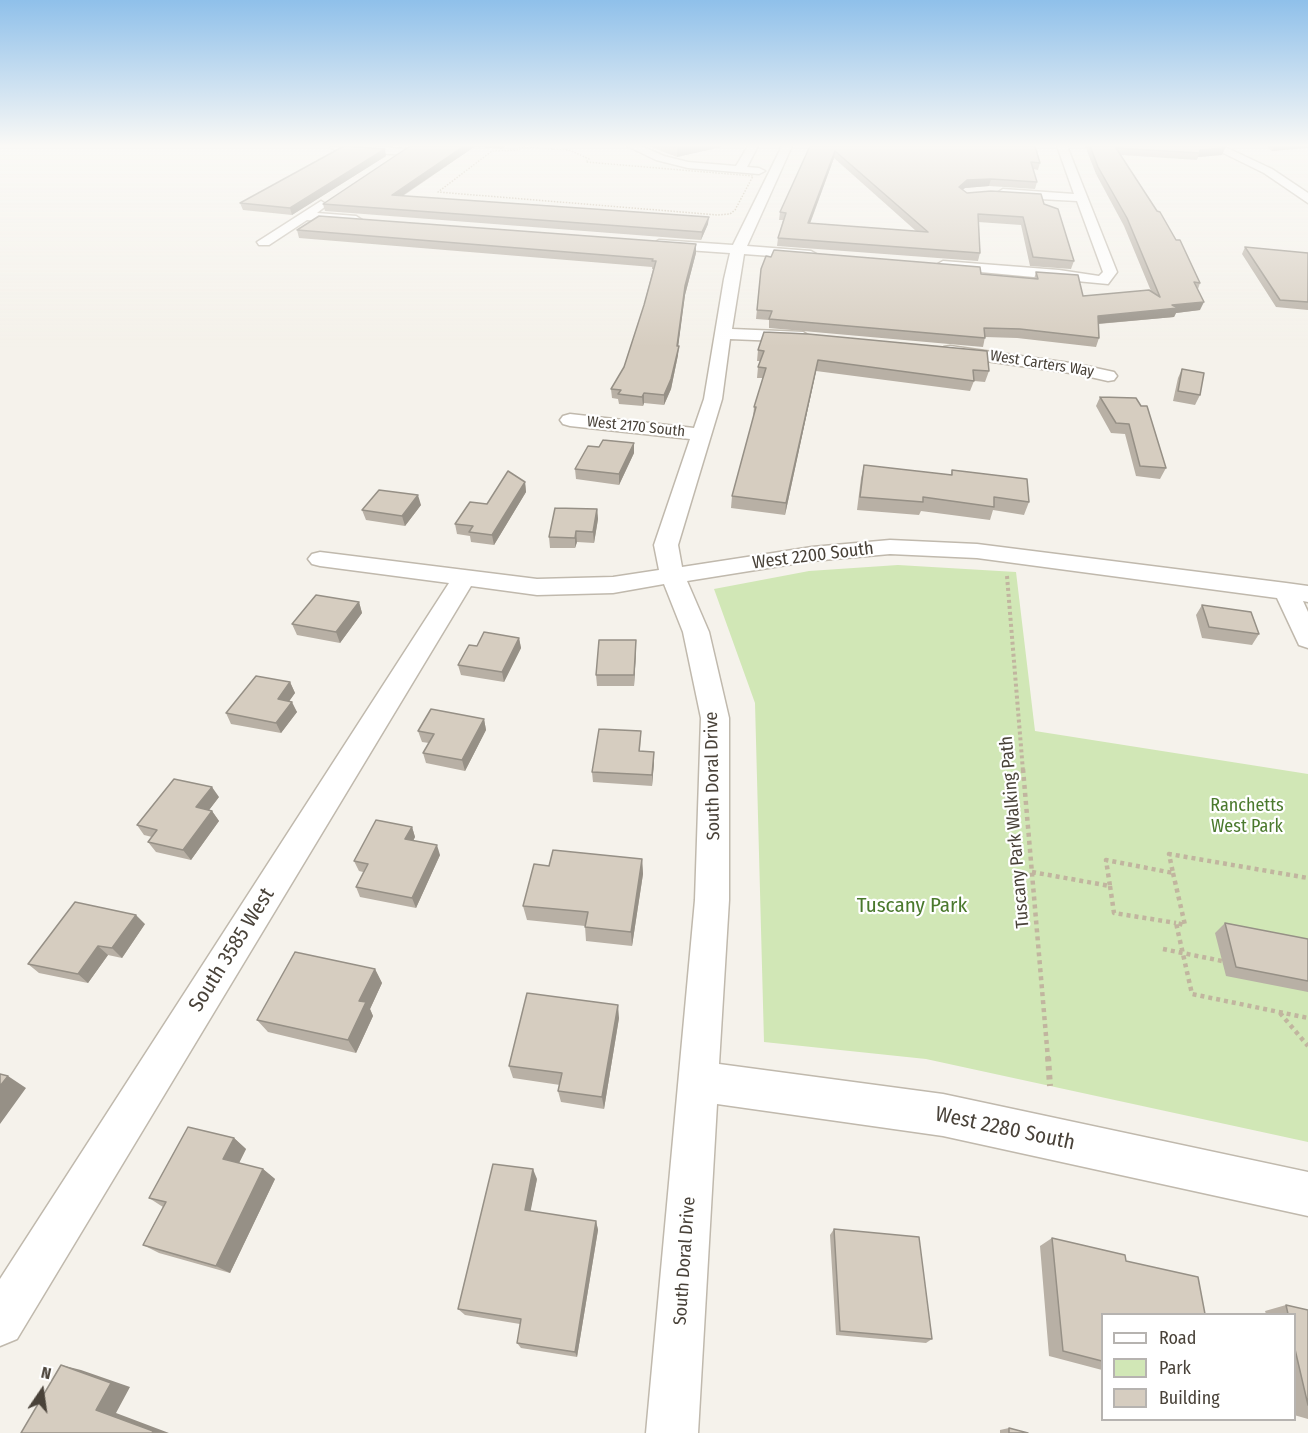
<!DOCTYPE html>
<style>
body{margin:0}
#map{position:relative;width:1308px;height:1433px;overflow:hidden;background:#f5f2eb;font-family:"Fira Sans Condensed",sans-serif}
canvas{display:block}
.legend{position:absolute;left:1101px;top:1313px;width:195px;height:108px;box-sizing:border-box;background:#fff;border:2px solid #b6b3b0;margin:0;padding:8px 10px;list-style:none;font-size:18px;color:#494239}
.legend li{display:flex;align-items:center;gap:12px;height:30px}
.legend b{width:30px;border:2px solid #b6b3b0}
.north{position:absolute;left:12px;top:1361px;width:60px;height:60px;-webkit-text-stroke:4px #fff;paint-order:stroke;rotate:13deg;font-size:16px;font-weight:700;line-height:24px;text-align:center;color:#494239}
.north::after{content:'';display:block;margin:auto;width:21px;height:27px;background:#494239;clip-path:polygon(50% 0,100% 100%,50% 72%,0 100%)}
</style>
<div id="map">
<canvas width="1308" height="1433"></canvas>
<ul class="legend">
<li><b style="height:8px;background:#fff"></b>Road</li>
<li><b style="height:16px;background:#d1e7b6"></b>Park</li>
<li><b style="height:16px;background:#d6cdc0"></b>Building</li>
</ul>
<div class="north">N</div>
</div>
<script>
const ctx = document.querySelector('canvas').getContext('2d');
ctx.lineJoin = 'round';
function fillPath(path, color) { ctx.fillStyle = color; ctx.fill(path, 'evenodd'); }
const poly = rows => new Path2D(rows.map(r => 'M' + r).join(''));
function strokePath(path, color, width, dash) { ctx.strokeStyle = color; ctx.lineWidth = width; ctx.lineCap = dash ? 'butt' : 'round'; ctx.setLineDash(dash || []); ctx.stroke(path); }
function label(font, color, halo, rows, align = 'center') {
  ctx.font = font + ' "Fira Sans Condensed",sans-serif'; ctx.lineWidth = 4.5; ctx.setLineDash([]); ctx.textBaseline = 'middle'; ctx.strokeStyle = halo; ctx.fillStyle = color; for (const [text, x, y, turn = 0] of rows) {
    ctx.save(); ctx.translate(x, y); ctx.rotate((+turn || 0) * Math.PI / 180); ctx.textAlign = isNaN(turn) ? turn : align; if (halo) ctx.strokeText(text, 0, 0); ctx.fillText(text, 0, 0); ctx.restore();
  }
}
const green = poly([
 [898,565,1016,572,1035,731,1308,774,1308,1142,926,1059,764,1042,755,703,714,589,809,571]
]);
const pathFar3 = poly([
 [521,147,569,150,589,159,586,162,753,176,735,210,730,214,718,215,438,192,492,151,518,150,521,147]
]);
const pathFar2 = poly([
 [1007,576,1023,771]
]);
const pathFar1 = poly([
 [1023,769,1048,1059],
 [1032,872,1110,886,1106,860,1173,873,1169,854,1308,878],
 [1173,873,1185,925,1176,923,1192,994,1308,1018],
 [1110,886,1114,913,1176,923],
 [1163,949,1222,961],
 [1280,1013,1308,1046]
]);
const path = poly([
 [1048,1057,1050,1086]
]);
const minor = poly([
 [368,146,405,149,410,152,405,155,335,150,330,147,368,146],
 [627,146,641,146,664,156,688,162,736,166,748,146,758,146,747,167,759,168,765,171,759,174,688,168,656,160,627,146],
 [782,146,792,146,747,246,811,251,818,255,811,259,744,254,732,329,803,332,811,337,803,342,730,339,722,399,678,545,682,567,812,547,890,540,977,544,1286,583,1308,586,1308,602,1303,601,1308,612,1308,648,1299,645,1277,598,977,558,890,554,812,561,687,581,709,632,729,718,729,900,719,1064,943,1094,1308,1172,1308,1216,943,1136,717,1104,698,1433,646,1433,695,900,701,718,683,632,664,584,613,593,537,595,471,586,17,1339,0,1346,0,1279,449,583,320,566,312,564,308,559,312,554,320,552,537,579,613,577,659,570,654,545,690,439,570,426,563,424,560,420,563,416,570,414,694,428,704,399,724,279,730,253,659,248,652,244,659,240,733,245,782,146],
 [1057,146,1067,146,1117,272,1108,284,938,268,936,265,943,261,1059,270,1099,276,1103,272,1077,201,1003,197,997,193,1003,189,1074,194,1057,146],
 [1209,146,1223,146,1272,169,1308,193,1308,203,1264,173,1209,146],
 [321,201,327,205,317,213,356,216,362,220,356,224,307,220,269,245,259,245,257,242,321,201],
 [950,346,1077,364,1114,372,1117,376,1114,380,1108,381,1077,374,944,355,942,351,944,347,950,346]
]);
const wall = poly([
 [410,146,506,146,502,149,474,147,403,196,708,224,701,240,325,211,323,204],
 [648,146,721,146,721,147,677,157],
 [810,146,1040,163,1038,170,1033,169,1037,182,1035,189,989,186,965,188,962,190,967,193,1044,204,1074,261,1071,269,1030,266,1021,225,978,222,980,253,978,261,777,246,778,238,783,220,779,220,780,212],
 [834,158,916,231,810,224],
 [1085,146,1221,146,1222,155,1198,157,1197,160,1121,155,1200,283,1198,289,1200,310,1176,313,1174,317,1099,324,1099,338,1096,347,1017,338,985,337,983,347,769,328,769,320,756,319,761,269,981,274,1034,279,1036,272,1083,296,1151,291,1124,226,1096,174],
 [1266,146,1308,146,1272,151],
 [386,156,292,215,243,210,240,203],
 [297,230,696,253,685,295,678,346,678,355,671,389,664,405,644,403,643,406,619,404,618,399,612,398,611,389,624,367,644,305,653,269,652,269,652,267,299,238],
 [1245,247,1308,253,1308,310,1276,307,1242,254],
 [758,350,989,371,985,382,974,381,970,391,816,371,785,515,731,508,732,496,753,418,754,407,763,378,757,378,758,367,760,361,757,361],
 [1182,369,1200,395,1195,405,1173,401,1178,378],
 [1100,397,1136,398,1166,468,1160,479,1136,476,1125,434,1111,433,1096,406],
 [634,443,634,453,619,485,576,479,575,469,599,447],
 [864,465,951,475,952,470,1029,502,1024,515,993,510,990,520,921,511,919,515,857,510,861,478],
 [525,482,526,492,494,545,471,542,470,536,457,534,455,524],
 [421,505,405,526,366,520,362,510],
 [597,509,598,519,594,543,577,542,575,548,550,548,549,537],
 [359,602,362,613,340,643,297,635,292,624],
 [1202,605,1259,634,1252,645,1202,638,1196,615],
 [519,638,521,648,504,682,461,675,458,665,477,646],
 [636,651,634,686,597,686,596,675],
 [290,682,295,693,289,701,297,712,281,733,231,724,226,713],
 [484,719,486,730,465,771,426,763,423,753,429,743,422,742,418,731],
 [641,731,640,751,654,762,652,786,593,782,592,772],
 [219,797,209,810,212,811,219,821,191,860,156,852,148,842,152,837,144,835,137,825],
 [412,827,415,837,413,841,440,855,416,908,360,897,356,887,363,872,359,871,354,861],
 [642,859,643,874,632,946,586,941,585,926,527,920,523,906,549,866],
 [1225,923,1308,939,1308,992,1226,976,1215,933],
 [145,924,122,958,108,955,88,983,39,973,28,964],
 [375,969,382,983,370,1009,373,1016,356,1053,268,1032,257,1020],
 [619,1018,604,1109,561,1102,558,1091,560,1085,513,1078,509,1066],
 [234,1138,246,1149,239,1163,263,1169,275,1179,230,1273,159,1253,143,1245,163,1207,149,1198],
 [537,1179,530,1211,596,1221,598,1230,577,1357,521,1348,517,1343,520,1324,465,1315,458,1309],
 [834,1229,932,1339,926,1343,836,1335,830,1235],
 [1052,1238,1102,1314,1102,1370,1049,1356,1040,1246],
 [1286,1305,1308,1310,1308,1419,1294,1415,1294,1314,1266,1314,1265,1311],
 [1009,1428,1028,1433,1000,1433,1000,1430]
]);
const shadedWall = poly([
 [464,146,474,147,393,202,392,195],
 [680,146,721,146,721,147,677,157,677,147],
 [1274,146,1308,146,1308,148,1272,151],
 [1225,148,1222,155,1198,157,1200,150],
 [385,149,386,156,292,215,290,208],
 [835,151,834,158,807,231,808,223],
 [991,179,989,186,965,188,957,195,959,187,967,180],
 [709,217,708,224,701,240,702,232],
 [696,244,696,253,685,295,677,355,679,346,678,355,671,389,664,405,664,395,685,286],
 [1204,302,1200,310,1176,313,1174,317,1095,324,1098,316,1172,305],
 [818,360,816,371,785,515,786,503],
 [644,393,644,403,643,406,642,397],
 [634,443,634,453,619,485,619,474],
 [525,482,526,492,494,545,492,535],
 [418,495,421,505,405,526,402,516],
 [597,509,598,519,594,543,593,532],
 [576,531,577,542,575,548,575,538],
 [359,602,362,613,340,643,336,632],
 [519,638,521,648,504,682,502,672],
 [636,640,636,651,634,686,634,675],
 [290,682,295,693,283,710,278,699],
 [292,702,297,712,281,733,276,723],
 [484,719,486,730,465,771,462,760],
 [654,752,654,762,652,786,652,775],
 [212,787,219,797,203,818,196,807],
 [212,811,219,821,191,860,183,850],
 [412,827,415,837,409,849,405,839],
 [437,845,440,855,416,908,412,898],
 [642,859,643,874,632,946,631,932],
 [136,915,145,924,122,958,112,948],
 [98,946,108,955,88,983,78,974],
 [375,969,382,983,370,1009,373,1016,356,1053,348,1040,359,1001],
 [618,1005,619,1018,604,1109,602,1097],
 [8,1076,26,1088,0,1124,0,1086],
 [234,1138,246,1149,236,1169,223,1159],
 [263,1169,275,1179,230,1273,216,1266],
 [533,1169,537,1179,529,1219,525,1210],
 [596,1221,598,1230,577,1357,575,1352],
 [61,1365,81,1370,130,1387,116,1413,169,1433,152,1433,96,1410]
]);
const building = poly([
 [344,146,385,149,290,208,240,203,344,146],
 [410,146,464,146,392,195,709,217,702,232,323,204,410,146],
 [810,146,1035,146,1040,163,1031,162,1037,182,991,179,967,180,959,187,967,193,991,191,1041,194,1044,204,1058,209,1074,261,1033,257,1023,217,978,214,980,253,778,238,786,213,780,212,810,146],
 [835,151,928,232,808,223,835,151],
 [1090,146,1221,146,1225,148,1200,150,1200,153,1116,148,1157,211,1160,212,1176,240,1180,240,1200,283,1194,282,1204,302,1172,305,1178,308,1098,316,1099,338,1020,329,984,328,985,338,769,319,772,311,757,310,761,269,766,256,771,257,774,250,980,267,981,274,1038,279,1036,272,1078,275,1083,296,1149,290,1160,297,1127,218,1098,167,1090,146],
 [319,216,696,244,685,286,677,346,679,346,671,379,664,395,644,393,642,397,618,394,621,390,611,389,624,367,644,305,656,261,652,261,653,259,297,230,319,216],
 [1245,247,1308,253,1308,302,1280,300,1245,247],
 [764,332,808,334,987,351,989,371,973,370,974,381,818,360,786,503,732,496,756,407,754,407,766,368,758,367,764,351,758,350,764,332],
 [1182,369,1204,373,1200,395,1178,391,1182,369],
 [1100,397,1136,398,1141,406,1147,406,1166,468,1140,466,1129,424,1116,423,1100,397],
 [603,440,634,443,619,474,575,469,588,446,599,447,603,440],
 [864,465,952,475,952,470,1027,479,1029,502,994,497,994,507,923,497,923,502,860,497,864,465],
 [508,471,525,482,492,535,469,532,473,526,455,524,470,502,487,504,508,471],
 [379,490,418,495,402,516,362,510,379,490],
 [555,508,597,509,593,532,576,531,575,538,549,537,555,508],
 [316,595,359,602,336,632,292,624,316,595],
 [1202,605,1251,612,1259,634,1209,627,1202,605],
 [484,632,519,638,502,672,458,665,469,645,477,646,484,632],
 [599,640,636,640,634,675,596,675,599,640],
 [256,676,290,682,278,699,292,702,276,723,226,713,256,676],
 [431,709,484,719,462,760,423,753,434,734,418,731,431,709],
 [599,729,641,731,639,751,654,752,652,775,592,772,599,729],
 [174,779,212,787,196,807,212,811,183,850,148,842,157,830,137,825,174,779],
 [376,820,412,827,405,839,437,845,412,898,356,887,368,864,354,861,376,820],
 [553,850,642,859,631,932,585,927,588,912,523,906,534,864,549,866,553,850],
 [75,902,136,915,112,948,98,946,78,974,28,964,75,902],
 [1225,923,1308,939,1308,981,1236,967,1225,923],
 [295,952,375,969,359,1001,366,1002,348,1040,257,1020,295,952],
 [527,993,618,1005,602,1097,558,1091,562,1073,509,1066,527,993],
 [0,1074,8,1076,0,1086,0,1074],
 [188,1127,234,1138,223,1159,263,1169,216,1266,143,1245,166,1202,149,1198,188,1127],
 [493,1164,533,1169,525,1210,596,1221,575,1352,517,1343,521,1319,458,1309,493,1164],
 [834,1229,919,1237,932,1339,840,1331,834,1229],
 [1052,1238,1125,1255,1126,1261,1198,1277,1205,1314,1102,1314,1102,1361,1063,1351,1052,1238],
 [1286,1305,1308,1310,1308,1405,1294,1345,1294,1314,1288,1314,1286,1305],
 [61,1365,111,1383,96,1410,153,1431,152,1433,21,1433,61,1365],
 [1009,1428,1028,1433,1009,1433,1009,1428]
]);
const farStreetnames = [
 ["West Carters Way",1042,364,9],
 ["West 2170 South",636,427,6]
];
const streetNames = [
 ["West 2200 South",813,556,-7],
 ["South Doral Drive",713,776,-91],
 ["Tuscany Park Walking Path",1015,832,-95],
 ["South Doral Drive",685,1261,-86]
];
const parkNames = [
 ["Ranchetts",1247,806],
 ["West Park",1247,827]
];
const nearParknames = [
 ["Tuscany Park",912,906]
];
const nearStreetnames = [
 ["South 3585 West",232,950,-58],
 ["West 2280 South",1005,1129,12]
];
fillPath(green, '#d1e7b6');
strokePath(minor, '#c0b9ad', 3);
strokePath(pathFar3, '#c1b59f', 1.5, [1.5, 1.5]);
strokePath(pathFar2, '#c1b59f', 4, [3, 3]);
strokePath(pathFar1, '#c1b59f', 4.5, [4, 4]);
strokePath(path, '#c1b59f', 6, [4.5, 4.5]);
fillPath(minor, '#fff');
fillPath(wall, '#b8b0a5');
fillPath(shadedWall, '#969086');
fillPath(building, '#d6cdc0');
strokePath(building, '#969086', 1.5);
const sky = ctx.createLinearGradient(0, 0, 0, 347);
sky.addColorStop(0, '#8fc0ea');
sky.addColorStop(0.42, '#faf9f6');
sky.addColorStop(1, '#faf9f600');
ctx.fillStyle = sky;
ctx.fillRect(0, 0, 1308, 347);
label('15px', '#494239', '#fff', farStreetnames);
label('18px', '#494239', '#fff', streetNames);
label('18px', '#4a792d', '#fff', parkNames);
label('21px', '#4a792d', '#fff', nearParknames);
label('21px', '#494239', '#fff', nearStreetnames);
</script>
